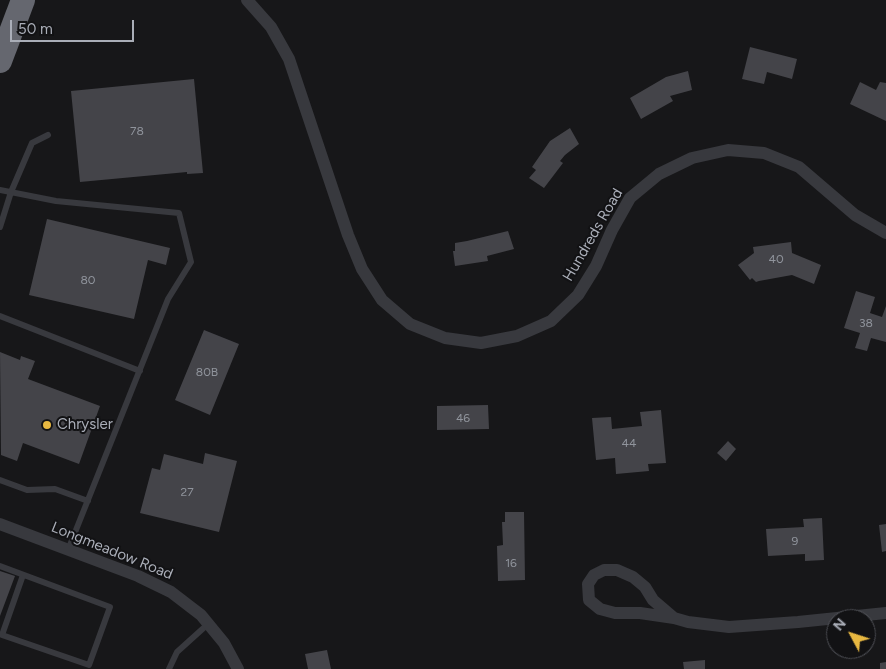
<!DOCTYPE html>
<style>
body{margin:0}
#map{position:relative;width:886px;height:669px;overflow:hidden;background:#171719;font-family:Figtree,sans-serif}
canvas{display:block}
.north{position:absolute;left:826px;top:609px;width:50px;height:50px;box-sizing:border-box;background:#121214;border:1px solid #4f5056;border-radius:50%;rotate:310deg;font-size:14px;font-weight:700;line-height:20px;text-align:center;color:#aaaeb8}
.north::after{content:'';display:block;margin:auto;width:18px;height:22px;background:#e8b841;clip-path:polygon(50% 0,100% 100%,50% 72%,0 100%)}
.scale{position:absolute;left:10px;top:20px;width:124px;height:22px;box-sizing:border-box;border:2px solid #aaaeb8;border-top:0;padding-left:6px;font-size:15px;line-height:18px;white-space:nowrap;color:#aaaeb8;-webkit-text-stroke:4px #121214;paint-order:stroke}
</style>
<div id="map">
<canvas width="886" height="669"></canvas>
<div class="north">N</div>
<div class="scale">50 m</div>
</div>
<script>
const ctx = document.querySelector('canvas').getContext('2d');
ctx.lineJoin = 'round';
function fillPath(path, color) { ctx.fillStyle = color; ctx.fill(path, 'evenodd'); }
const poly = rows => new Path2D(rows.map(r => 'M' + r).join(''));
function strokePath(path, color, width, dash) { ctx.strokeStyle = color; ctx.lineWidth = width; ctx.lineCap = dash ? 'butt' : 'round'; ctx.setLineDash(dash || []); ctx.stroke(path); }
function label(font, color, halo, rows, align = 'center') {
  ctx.font = font + ' Figtree,sans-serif'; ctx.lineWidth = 4; ctx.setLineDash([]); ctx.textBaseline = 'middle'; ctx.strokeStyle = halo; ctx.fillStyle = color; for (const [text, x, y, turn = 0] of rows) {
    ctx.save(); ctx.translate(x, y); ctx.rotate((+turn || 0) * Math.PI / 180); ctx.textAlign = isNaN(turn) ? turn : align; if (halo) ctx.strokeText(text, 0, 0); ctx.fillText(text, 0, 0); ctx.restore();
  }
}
const building = poly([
 [750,47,797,59,792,79,767,72,764,84,742,79],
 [688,71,692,90,670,96,673,101,641,119,630,98,666,77],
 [194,79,203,173,187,174,187,172,80,182,71,91],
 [860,82,876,90,880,82,886,83,886,121,850,104],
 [570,128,579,144,565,155,560,161,563,163,544,188,529,178,536,170,532,167,550,141],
 [47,219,170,248,166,265,148,260,134,319,29,295],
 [508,231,514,249,487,256,488,261,455,266,453,251,455,251,455,243,467,241],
 [791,242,792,253,821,265,814,284,792,275,759,281,756,282,752,278,750,280,738,265,754,253,753,247],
 [856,291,875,297,870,313,882,317,886,306,886,342,871,338,867,351,855,348,860,333,844,328],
 [204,330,239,344,210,415,175,400],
 [0,352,20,360,21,356,35,361,28,379,100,406,79,464,23,443,17,461,1,455],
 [488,405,489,429,437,430,437,406],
 [661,410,666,463,648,464,649,471,616,474,615,458,596,460,592,418,611,417,612,429,642,426,640,412],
 [728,441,736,449,726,461,717,453],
 [205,453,237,461,219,532,140,513,152,468,160,470,164,454,203,464],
 [505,512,524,512,525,580,498,581,497,546,503,545,502,522,505,522],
 [822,518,824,560,805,561,805,554,768,556,766,529,804,527,803,519],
 [886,524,886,551,882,552,879,525],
 [0,571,15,576,0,616],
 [327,650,331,669,308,669,305,654],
 [705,660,705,669,684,669,683,662],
 [886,662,886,669,880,669,880,663]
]);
const lane = poly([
 [0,190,56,201,179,213,191,262,168,299,68,550],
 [0,227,11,192,32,143,48,135],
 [0,316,140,371],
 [0,480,27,490,55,489,88,501],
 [0,566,110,607,89,665,2,635,23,575],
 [169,669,177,652,208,624]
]);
const street = poly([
 [247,0,271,27,289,59,348,235,362,269,382,300,410,324,445,338,481,343,517,336,551,321,578,295,596,266,612,230,630,198,659,174,692,158,728,150,764,153,799,167,855,215,886,233],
 [0,524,138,576,171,592,201,615,224,643,238,669],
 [674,618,653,600,645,587,633,577,617,570,604,570,594,575,588,584,589,600,600,609,615,613,640,613,674,618,688,622,729,627,798,622,886,613]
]);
const highway = poly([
 [0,61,23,0]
]);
const markers = [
 [47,425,5,"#e8b841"]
];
const numberNames = [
 ["78",137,131],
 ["40",776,259],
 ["80",88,280],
 ["38",866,323],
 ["80B",207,372],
 ["46",463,418],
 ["44",629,443],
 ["27",187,492],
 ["9",795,541],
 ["16",511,563]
];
const streetNames = [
 ["Hundreds Road",593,235,-60],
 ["Longmeadow Road",112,551,22]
];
const poiNames = [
 ["Chrysler",57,425]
];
fillPath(building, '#444449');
strokePath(lane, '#38393e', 6);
strokePath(street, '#38393e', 12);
strokePath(highway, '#65676f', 24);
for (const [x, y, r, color] of markers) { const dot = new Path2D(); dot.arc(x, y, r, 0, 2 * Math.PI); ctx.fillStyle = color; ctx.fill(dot); strokePath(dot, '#121214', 2); }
label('12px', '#90949c', null, numberNames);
label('15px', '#aaaeb8', '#121214', streetNames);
label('15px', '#aaaeb8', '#121214', poiNames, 'left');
</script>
